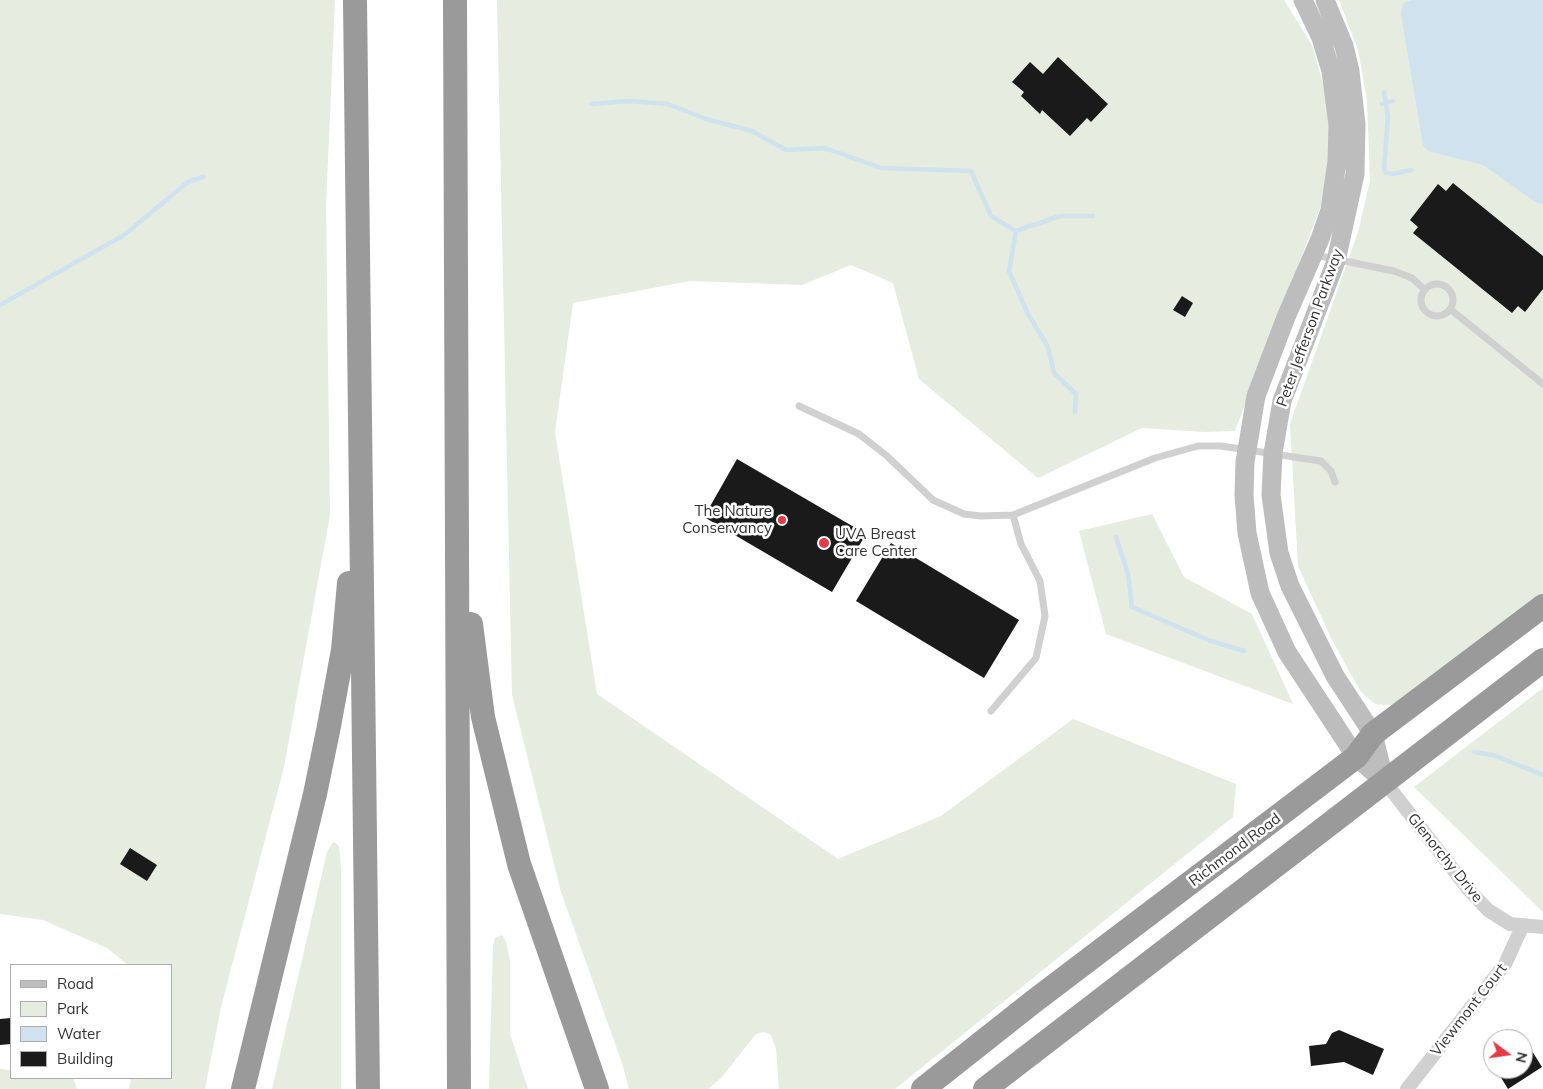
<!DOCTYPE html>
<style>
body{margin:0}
#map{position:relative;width:1543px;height:1089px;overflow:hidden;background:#fff;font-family:Mulish,sans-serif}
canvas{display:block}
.legend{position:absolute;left:10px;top:964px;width:162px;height:115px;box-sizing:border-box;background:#fff;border:1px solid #adadad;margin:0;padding:6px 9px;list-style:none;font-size:15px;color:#333}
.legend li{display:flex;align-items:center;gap:10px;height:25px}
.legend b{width:25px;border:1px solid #adadad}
.north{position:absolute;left:1483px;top:1029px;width:50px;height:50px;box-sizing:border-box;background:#fff;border:1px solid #adadad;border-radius:50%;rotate:104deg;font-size:14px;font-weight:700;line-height:20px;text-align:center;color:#333}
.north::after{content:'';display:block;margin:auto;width:18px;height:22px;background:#e63946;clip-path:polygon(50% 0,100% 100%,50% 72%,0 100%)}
</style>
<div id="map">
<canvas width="1543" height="1089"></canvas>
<ul class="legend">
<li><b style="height:6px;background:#bdbdbd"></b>Road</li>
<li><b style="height:14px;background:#e6ecdf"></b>Park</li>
<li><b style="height:14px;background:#cfe2ee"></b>Water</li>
<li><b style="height:14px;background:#1a1a1a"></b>Building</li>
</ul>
<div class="north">N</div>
</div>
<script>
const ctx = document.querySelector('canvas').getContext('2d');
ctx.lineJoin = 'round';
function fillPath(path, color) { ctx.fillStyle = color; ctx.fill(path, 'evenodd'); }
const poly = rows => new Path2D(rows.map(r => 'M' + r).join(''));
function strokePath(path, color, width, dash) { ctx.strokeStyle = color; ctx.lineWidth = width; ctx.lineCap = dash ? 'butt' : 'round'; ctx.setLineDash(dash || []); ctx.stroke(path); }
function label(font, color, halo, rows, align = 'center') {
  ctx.font = font + ' Mulish,sans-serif'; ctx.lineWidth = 5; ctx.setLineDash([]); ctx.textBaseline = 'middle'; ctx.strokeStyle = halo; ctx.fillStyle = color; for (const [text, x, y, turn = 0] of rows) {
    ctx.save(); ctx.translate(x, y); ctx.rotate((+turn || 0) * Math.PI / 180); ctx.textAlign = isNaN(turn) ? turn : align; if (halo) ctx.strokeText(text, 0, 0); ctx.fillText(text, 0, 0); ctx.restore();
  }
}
const green = poly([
 [0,0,335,0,326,206,330,515,284,767,221,1007,205,1089,129,1089,131,1078,171,1078,171,965,128,965,107,948,43,920,0,914],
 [497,0,1284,0,1312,45,1329,105,1330,158,1322,203,1235,431,1205,432,1142,428,1038,478,919,379,893,283,851,265,802,285,690,281,573,303,555,432,597,694,838,859,941,816,1073,719,1236,784,1233,817,895,1089,779,1089,776,1049,771,1035,764,1032,756,1034,721,1078,708,1089,629,1089,622,1063,561,892,512,695],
 [1339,0,1543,0,1543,596,1395,706,1375,704,1361,692,1332,640,1298,566,1290,424,1358,232,1370,181,1367,100,1358,50],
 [1152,514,1184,577,1252,614,1293,704,1106,634,1079,531],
 [1543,688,1543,912,1414,787],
 [334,842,339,846,341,869,341,1089,272,1089,327,852,331,845],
 [502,935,506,942,510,960,510,1034,528,1089,489,1089,493,946,495,938],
 [0,1069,11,1070,11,1078,73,1078,77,1089,0,1089]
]);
const water = poly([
 [1412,0,1543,0,1543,204,1537,203,1483,165,1428,151,1423,145,1401,14,1403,3]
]);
const stream = poly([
 [1384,92,1388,116,1384,169,1386,173,1393,174,1411,170],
 [591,104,630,101,668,104,706,119,752,131,786,150,825,148,881,168,971,171,991,216,1016,231,1009,271,1027,312,1048,347,1054,373,1076,394,1075,412],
 [1382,104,1393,101],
 [1016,231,1060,216,1093,216],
 [0,305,124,235,188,182,203,177],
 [1116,537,1128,574,1132,607,1208,640,1244,651],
 [1474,752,1493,755,1543,775]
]);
const building = poly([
 [1058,57,1108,104,1091,122,1087,118,1070,136,1042,110,1040,114,1021,96,1024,92,1012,82,1030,62,1043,74],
 [1453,183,1543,256,1543,289,1525,312,1518,306,1512,313,1413,233,1418,227,1410,220,1438,184,1446,191],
 [1182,296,1193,303,1185,317,1173,310],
 [737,459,866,534,832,592,704,517],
 [891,543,1019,620,984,678,856,601],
 [130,848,157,865,147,881,120,864],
 [11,1018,11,1044,0,1045,0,1019],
 [1339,1030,1384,1049,1373,1075,1344,1062,1311,1066,1309,1046,1326,1044,1332,1033],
 [1527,1043,1542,1067,1508,1089,1497,1071,1523,1069,1523,1045]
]);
const lane = poly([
 [1315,255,1394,271,1412,278,1425,290],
 '1421 300a16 16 0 1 1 32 0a16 16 0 1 1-32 0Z',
 [1450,309,1543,384],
 [799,406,859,434,887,456,933,500,964,514,981,516,1013,515,1155,458,1198,446,1221,446,1321,461,1331,471,1335,482],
 [991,711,1036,658,1045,616,1040,581,1021,544,1013,515]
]);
const street = poly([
 [1385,782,1469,890,1488,910,1510,924,1543,927],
 [1407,1089,1505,964,1522,927]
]);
const secondary = poly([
 [1303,0,1321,38,1331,71,1338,125,1337,161,1330,210,1320,239,1286,317,1256,396,1245,462,1244,495,1247,533,1260,593,1287,652,1356,757,1385,782],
 [1325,0,1344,46,1350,71,1356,124,1355,174,1336,261,1282,401,1273,453,1271,495,1279,553,1290,586,1335,676,1373,734,1385,782]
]);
const highway = poly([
 [355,0,368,1089],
 [455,0,459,1089],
 [471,624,483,717,519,864,597,1089],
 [243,1089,315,794,329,726,343,650,349,583],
 [923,1089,1033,1002,1356,757,1373,734,1543,606],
 [985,1089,1543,660]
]);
const markers = [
 [782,520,5,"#e63946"],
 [824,543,6,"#e63946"]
];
const streetNames = [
 ["Peter Jefferson Parkway",1310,328,-70],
 ["Richmond Road",1235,850,-37],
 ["Glenorchy Drive",1445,858,51],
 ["Viewmont Court",1469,1010,-52]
];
const poiNames = [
 ["The Nature",772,511],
 ["Conservancy",772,528],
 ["UVA Breast",835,534,"left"],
 ["Care Center",835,551,"left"]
];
fillPath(green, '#e6ecdf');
fillPath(water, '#cfe2ee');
strokePath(stream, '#cfe2ee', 4.5);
fillPath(building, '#1a1a1a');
strokePath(lane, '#d0d0d0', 7);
strokePath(street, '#d0d0d0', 14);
strokePath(secondary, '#bdbdbd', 19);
strokePath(highway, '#9a9a9a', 24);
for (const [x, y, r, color] of markers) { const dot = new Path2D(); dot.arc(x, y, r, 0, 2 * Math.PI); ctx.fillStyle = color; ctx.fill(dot); strokePath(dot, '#fff', 2); }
label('15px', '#333', '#fff', streetNames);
label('15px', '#333', '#fff', poiNames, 'right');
</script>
